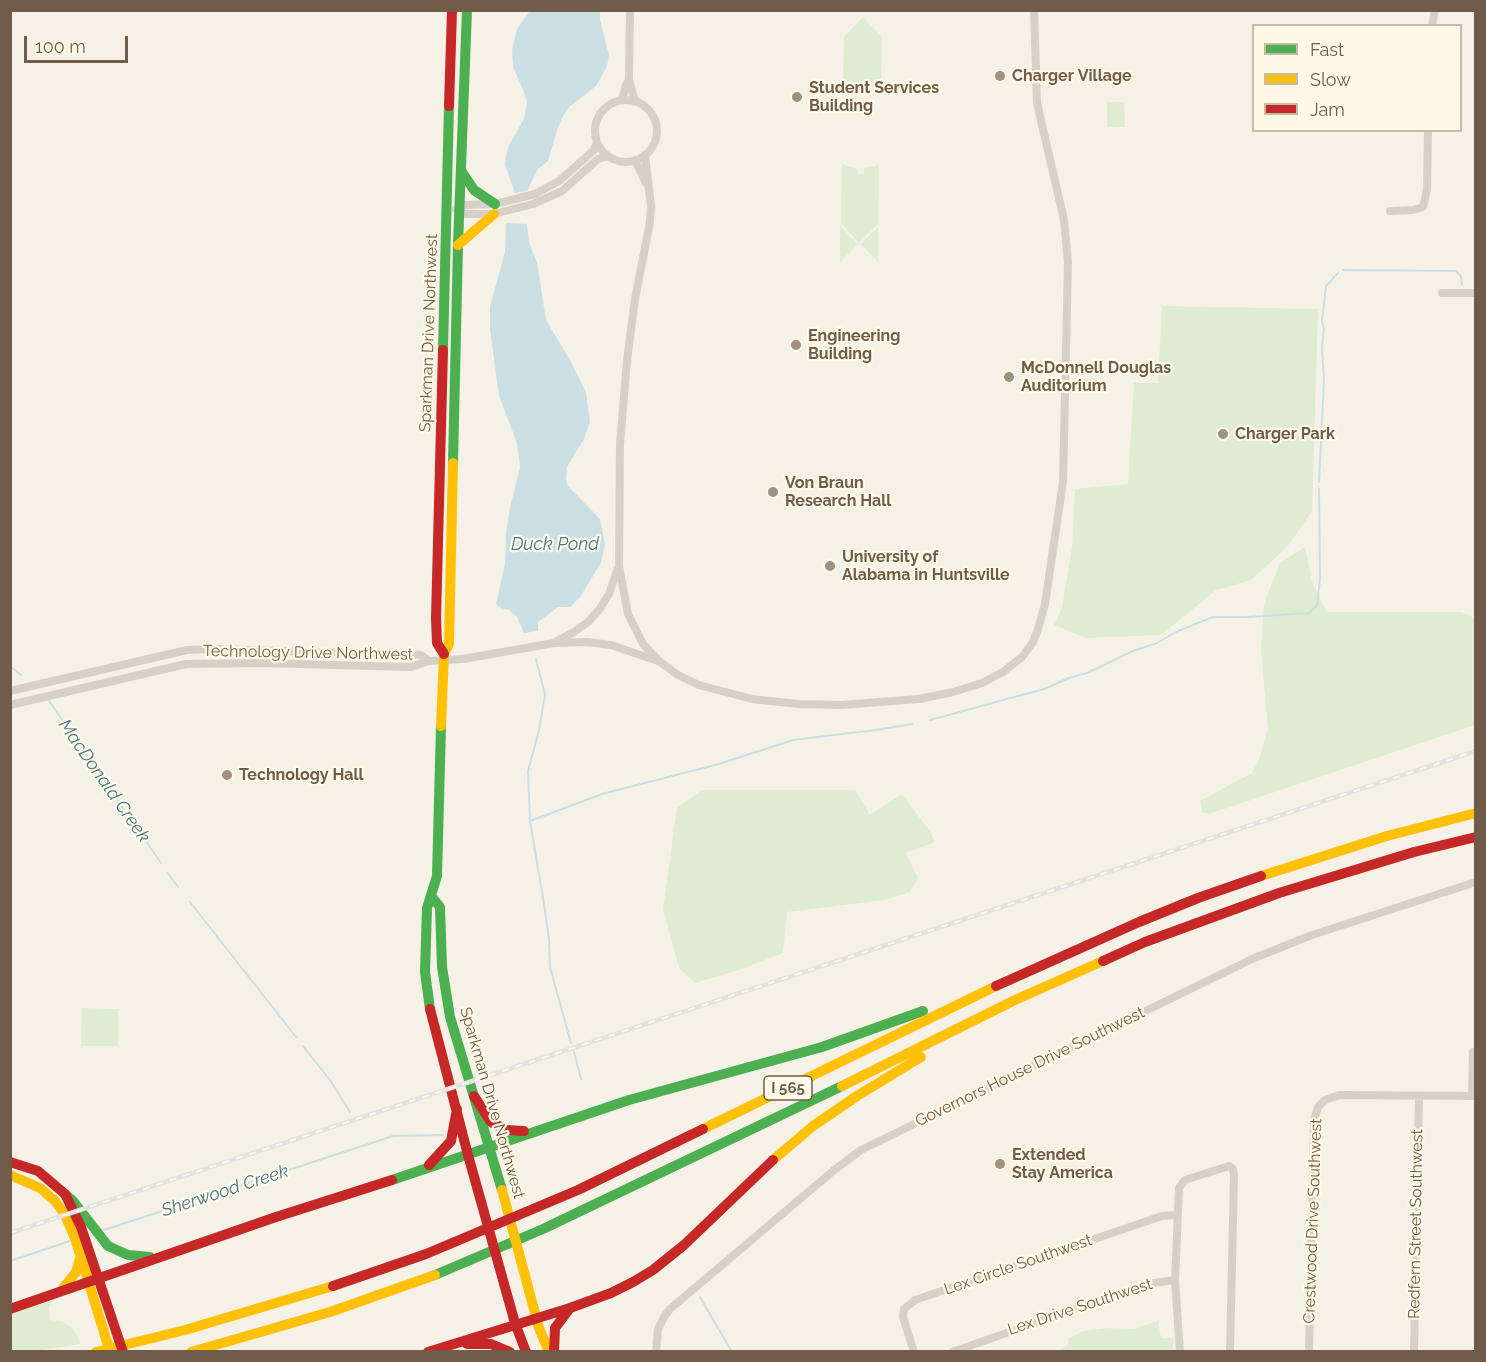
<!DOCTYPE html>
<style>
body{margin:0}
#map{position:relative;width:1486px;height:1362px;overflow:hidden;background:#f5f1e7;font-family:Raleway,sans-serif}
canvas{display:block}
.frame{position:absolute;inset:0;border:12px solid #715c49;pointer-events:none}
.legend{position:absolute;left:1252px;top:24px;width:210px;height:108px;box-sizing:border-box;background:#fef8e7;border:2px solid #c6baa8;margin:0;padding:8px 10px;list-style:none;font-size:18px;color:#715c49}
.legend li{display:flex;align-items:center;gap:12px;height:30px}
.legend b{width:30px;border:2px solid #c6baa8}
.scale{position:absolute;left:24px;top:36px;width:104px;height:27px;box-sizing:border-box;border:3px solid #715c49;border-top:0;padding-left:8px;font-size:18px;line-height:21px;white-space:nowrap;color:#715c49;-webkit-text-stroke:4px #fef8e7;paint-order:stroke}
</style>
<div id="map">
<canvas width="1486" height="1362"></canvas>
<div class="frame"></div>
<ul class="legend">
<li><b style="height:8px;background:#4caf50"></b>Fast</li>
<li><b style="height:8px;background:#ffc107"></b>Slow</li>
<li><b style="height:8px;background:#c62828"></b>Jam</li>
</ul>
<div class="scale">100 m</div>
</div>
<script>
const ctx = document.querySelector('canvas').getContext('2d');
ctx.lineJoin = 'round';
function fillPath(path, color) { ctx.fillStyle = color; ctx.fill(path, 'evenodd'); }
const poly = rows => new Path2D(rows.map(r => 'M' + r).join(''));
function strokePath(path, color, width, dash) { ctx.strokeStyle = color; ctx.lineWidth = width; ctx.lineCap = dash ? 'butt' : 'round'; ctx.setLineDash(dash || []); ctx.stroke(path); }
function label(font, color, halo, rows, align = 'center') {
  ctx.font = font + ' Raleway,sans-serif'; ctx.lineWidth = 4.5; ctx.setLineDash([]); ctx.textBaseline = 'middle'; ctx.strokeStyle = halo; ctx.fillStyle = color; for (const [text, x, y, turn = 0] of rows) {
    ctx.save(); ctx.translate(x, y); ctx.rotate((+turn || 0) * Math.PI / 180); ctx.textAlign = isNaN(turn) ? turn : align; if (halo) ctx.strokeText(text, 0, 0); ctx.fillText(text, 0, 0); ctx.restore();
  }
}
const green = poly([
 [863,17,882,37,881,95,865,90,865,85,859,85,859,90,843,94,844,37],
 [1107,102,1124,102,1125,127,1107,127],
 [842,164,857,169,858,174,864,174,864,168,879,165,878,224,859,243,841,223],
 [840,226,858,244,840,262],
 [878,227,878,262,861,244],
 [1162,306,1318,309,1312,511,1288,546,1251,580,1216,590,1161,635,1086,638,1054,625,1062,608,1072,547,1075,489,1128,484,1134,383,1158,383],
 [1305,547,1312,582,1327,612,1461,612,1475,618,1475,725,1209,814,1202,812,1200,801,1252,773,1259,760,1268,728,1261,651,1264,604,1280,563],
 [702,790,855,790,870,815,902,794,931,833,935,842,906,853,918,878,910,892,885,900,787,912,783,953,739,970,695,983,679,968,663,909,677,808],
 [82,1008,118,1009,118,1046,81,1046],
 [52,1301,49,1308,50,1320,64,1322,71,1327,79,1338,80,1344,35,1351,11,1352,11,1314],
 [1158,1321,1161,1338,1173,1338,1173,1351,1057,1351,1068,1346,1069,1338,1084,1331,1109,1328,1134,1329]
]);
const water = poly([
 [530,11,600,11,600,20,609,55,607,66,596,86,569,107,563,116,558,127,548,161,538,169,527,191,515,193,505,165,506,155,509,145,524,119,527,102,524,92,513,67,512,50,517,29],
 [506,223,527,224,529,242,537,263,546,320,571,362,586,392,590,422,584,439,567,467,566,480,568,486,600,519,605,544,601,563,580,597,570,607,558,607,538,622,538,631,524,633,517,617,509,610,501,608,496,604,505,564,506,533,510,507,520,467,517,443,499,396,490,329,490,307,505,252]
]);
const stream = poly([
 [1343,270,1456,271,1461,276,1462,285],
 [1319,482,1324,379,1322,347,1324,329,1322,321,1326,286,1338,273],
 [536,659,545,695,539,730,528,771,530,821,544,904,549,939,550,967,571,1043],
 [10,666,21,675],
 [47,698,161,863],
 [930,720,1044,689,1069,678,1087,673,1135,650,1155,644,1178,631,1213,617,1249,617,1309,613,1317,606,1320,579,1319,489],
 [530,821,602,794,719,764,793,740,876,730,912,724],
 [168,873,178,887],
 [190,902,296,1037],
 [303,1046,330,1080,350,1112],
 [574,1052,581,1079],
 [104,1230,393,1136,443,1135],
 [10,1261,73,1240],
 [700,1297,732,1352]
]);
const street = poly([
 [630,10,629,80,635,101],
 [1432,26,1435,10],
 [622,100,626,85,629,80],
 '595 131a31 31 0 1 1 62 0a31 31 0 1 1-62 0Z',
 [645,155,651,206,650,222,635,299,627,361,620,444,619,566,628,614,643,644,659,661,678,675,699,685,752,699,798,704,841,705,919,699,953,692,982,683,1003,672,1022,657,1033,642,1038,629,1045,604,1063,482,1068,262,1064,220,1037,103,1034,10],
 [635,160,646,183],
 [456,209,460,209,464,214,494,214,533,204,562,191,598,159,607,156],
 [460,209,464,205,495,204,535,194,559,181,575,167,593,151,597,143],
 [1390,211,1413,210,1423,207,1427,190,1428,130],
 [1442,293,1476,293],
 [557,641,574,632,588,622,599,610,609,594,618,568],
 [10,691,187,650,212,649,392,654,421,655,429,661],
 [10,705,186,664,260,663,411,667,429,661,463,659,554,643,587,642,611,645,658,661],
 [1472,1096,1473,1052],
 [656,1352,658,1329,664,1317,670,1309,833,1171,861,1150,1252,959,1312,935,1476,882],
 [914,1352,903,1317,904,1309,915,1300,1162,1216,1177,1215],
 [952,1352,1147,1284,1175,1280],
 [1180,1352,1175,1280,1179,1188,1185,1180,1229,1166,1233,1169,1234,1175,1230,1352],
 [1309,1352,1314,1120,1318,1107,1325,1100,1339,1095,1476,1096],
 [1414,1352,1419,1096]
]);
const fast = poly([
 [462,172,474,190,495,204],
 [443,350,449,106],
 [453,463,458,245,467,10],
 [432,897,440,907,442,967,450,1017,502,1190],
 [430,1009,425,972,427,908,437,876,441,726],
 [392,1180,629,1100,822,1047,923,1011],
 [65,1194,73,1201,108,1246,128,1255,150,1257],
 [435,1275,543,1229,842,1086]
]);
const slow = poly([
 [458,245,494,214],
 [441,726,444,654,449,644,453,463],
 [1261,876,1387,836,1476,813],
 [842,1086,1015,1000,1103,961],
 [703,1129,996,986],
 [773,1160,813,1126,857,1096,921,1057],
 [10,1175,40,1188,54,1200,64,1213,75,1238,110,1352],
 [502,1190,539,1328,549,1352],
 [61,1291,76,1272,81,1255],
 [96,1352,185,1330,333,1286],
 [191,1352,330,1312,435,1275]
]);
const jam = poly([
 [449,106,452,10],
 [443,350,436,618,437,643,444,654],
 [1103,961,1145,942,1279,893,1414,852,1476,837],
 [996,986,1139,922,1198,898,1261,876],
 [430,1009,468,1155,515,1323,526,1352],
 [474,1096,491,1122,506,1130,524,1131],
 [10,1162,38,1171,65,1194,81,1227,123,1352],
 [429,1165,451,1141,457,1109],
 [333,1286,426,1254,578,1190,703,1129],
 [10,1309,276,1217,392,1180],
 [467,1344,491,1344,510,1352],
 [428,1352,570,1308,611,1293,633,1282,653,1270,684,1245,773,1160],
 [554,1352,555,1328,570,1308]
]);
const rail = poly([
 [10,1233,1476,751]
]);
const markers = [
 [1000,76,6,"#9f9080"],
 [797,97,6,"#9f9080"],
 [796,345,6,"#9f9080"],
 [1009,377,6,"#9f9080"],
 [1223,434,6,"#9f9080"],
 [773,492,6,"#9f9080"],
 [830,566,6,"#9f9080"],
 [227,775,6,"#9f9080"],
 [1000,1164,6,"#9f9080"]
];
const shields = [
 [788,1088,48]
];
const shieldNames = [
 ["I 565",788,1088]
];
const poiNames = [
 ["Charger Village",1012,76],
 ["Student Services",809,88],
 ["Building",809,106],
 ["Engineering",808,336],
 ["Building",808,354],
 ["McDonnell Douglas",1021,368],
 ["Auditorium",1021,386],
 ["Charger Park",1235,434],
 ["Von Braun",785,483],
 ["Research Hall",785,501],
 ["University of",842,557],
 ["Alabama in Huntsville",842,575],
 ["Technology Hall",239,775],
 ["Extended",1012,1155],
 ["Stay America",1012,1173]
];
const streetNames = [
 ["Sparkman Drive Northwest",429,333,-88],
 ["Technology Drive Northwest",308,653,1],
 ["Governors House Drive Southwest",1030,1067,-26],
 ["Sparkman Drive Northwest",492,1103,74],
 ["Crestwood Drive Southwest",1313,1221,-88],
 ["Redfern Street Southwest",1416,1224,-89],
 ["Lex Circle Southwest",1018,1265,-19],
 ["Lex Drive Southwest",1080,1307,-18]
];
const waterNames = [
 ["Duck Pond",555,545],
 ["MacDonald Creek",104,781,55],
 ["Sherwood Creek",225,1191,-18]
];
fillPath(green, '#deecd2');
fillPath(water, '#cadfe4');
strokePath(stream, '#cadfe4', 2);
strokePath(street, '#d7d0c9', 8);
strokePath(fast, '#4caf50', 10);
strokePath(slow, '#ffc107', 10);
strokePath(jam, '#c62828', 10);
strokePath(rail, '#e4e1e3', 4.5);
strokePath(rail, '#fef8e7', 2, [7]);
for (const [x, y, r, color] of markers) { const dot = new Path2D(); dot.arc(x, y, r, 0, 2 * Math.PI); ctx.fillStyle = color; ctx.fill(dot); strokePath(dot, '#fef8e7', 2); }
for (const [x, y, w] of shields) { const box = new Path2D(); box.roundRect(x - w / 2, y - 12, w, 24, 4.5); ctx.fillStyle = '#fef8e7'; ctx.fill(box); strokePath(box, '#715c49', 1.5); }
label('bold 15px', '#715c49', null, shieldNames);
label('bold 16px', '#715c49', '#fef8e7', poiNames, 'left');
label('16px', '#715c49', '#fef8e7', streetNames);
label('italic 18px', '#47778a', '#fef8e7', waterNames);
</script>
